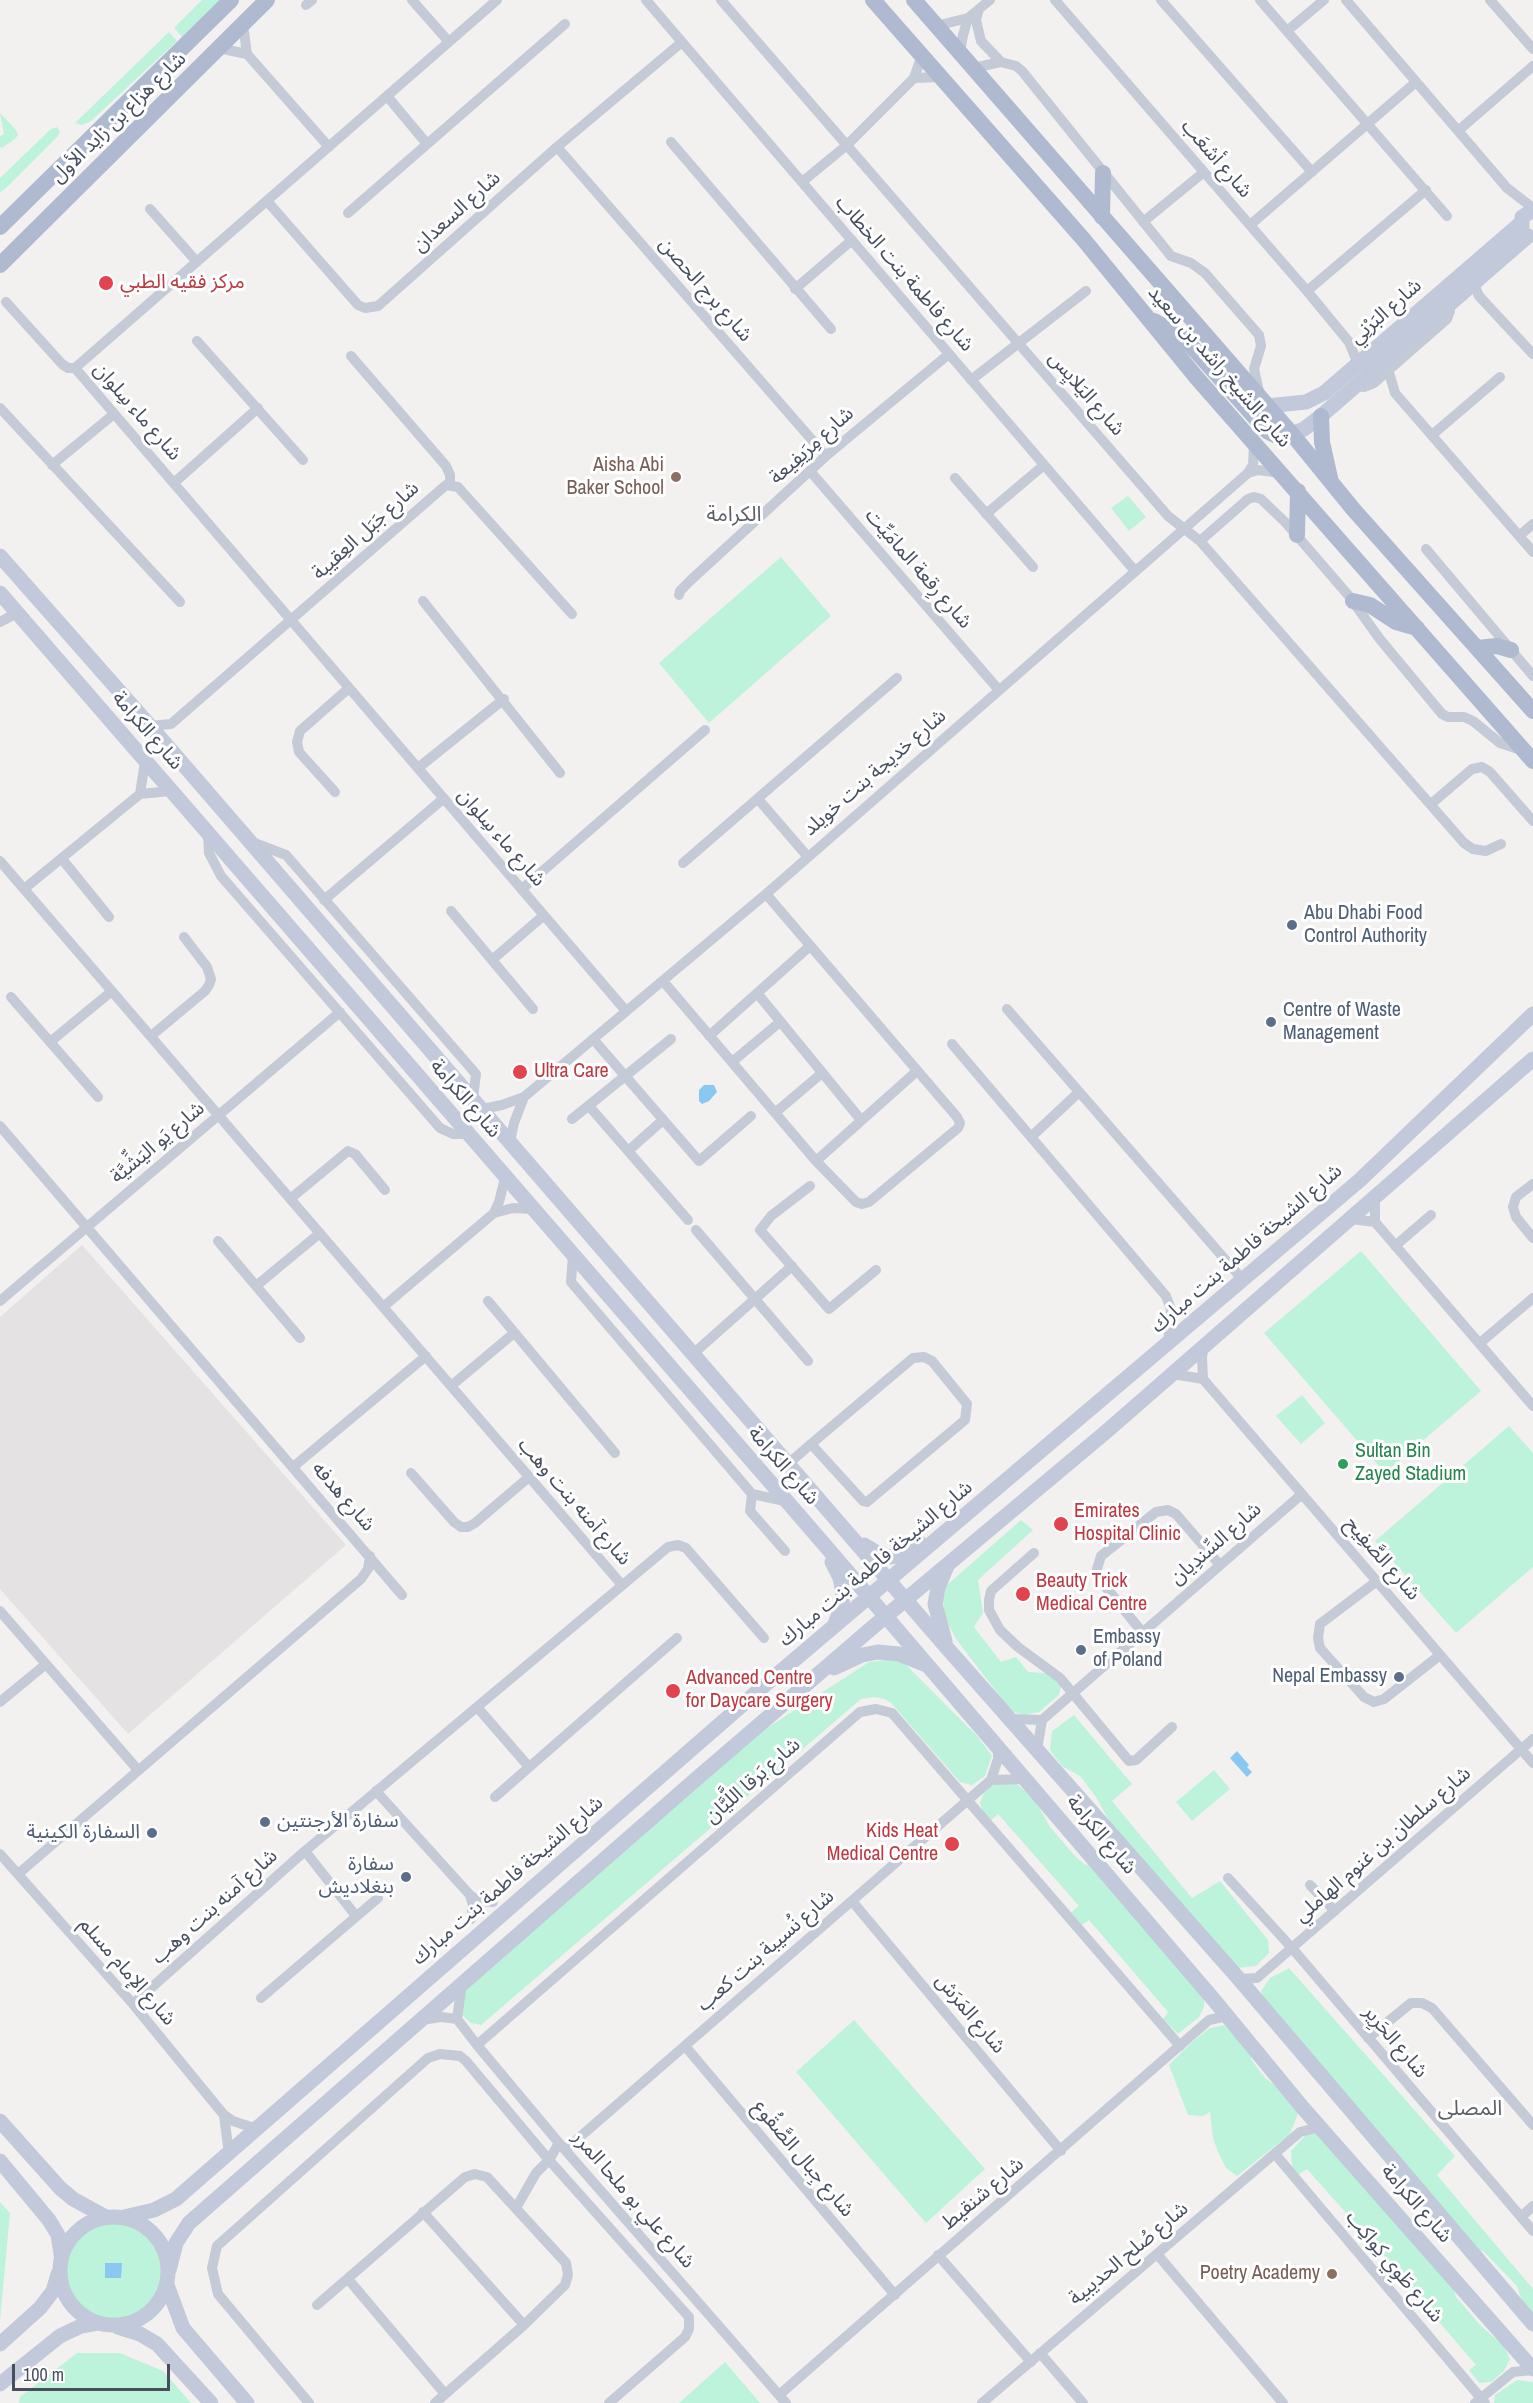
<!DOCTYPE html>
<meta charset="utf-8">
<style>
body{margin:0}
#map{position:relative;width:1533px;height:2403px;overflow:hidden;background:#f3f1f0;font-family:"Archivo Narrow",sans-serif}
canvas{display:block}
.scale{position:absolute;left:12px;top:2364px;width:158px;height:27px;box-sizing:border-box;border:3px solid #474f5f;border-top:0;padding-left:8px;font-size:18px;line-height:21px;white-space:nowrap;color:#474f5f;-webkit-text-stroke:4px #fff;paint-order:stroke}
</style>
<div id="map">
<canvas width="1533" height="2403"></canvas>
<div class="scale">100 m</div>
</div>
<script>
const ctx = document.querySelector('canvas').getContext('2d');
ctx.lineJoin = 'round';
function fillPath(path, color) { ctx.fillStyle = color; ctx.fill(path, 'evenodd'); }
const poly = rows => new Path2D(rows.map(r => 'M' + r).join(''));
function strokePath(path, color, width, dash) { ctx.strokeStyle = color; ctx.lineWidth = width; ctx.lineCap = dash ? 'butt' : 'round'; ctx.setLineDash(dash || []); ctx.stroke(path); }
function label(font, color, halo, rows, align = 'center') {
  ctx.font = font + ' "Archivo Narrow","Noto Sans Arabic",sans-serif'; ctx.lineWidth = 6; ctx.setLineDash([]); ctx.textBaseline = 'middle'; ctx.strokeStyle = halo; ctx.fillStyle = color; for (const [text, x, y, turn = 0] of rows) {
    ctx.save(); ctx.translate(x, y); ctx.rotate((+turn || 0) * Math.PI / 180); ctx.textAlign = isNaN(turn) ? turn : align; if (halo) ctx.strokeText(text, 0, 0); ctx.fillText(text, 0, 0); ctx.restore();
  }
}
const education = poly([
 [82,1245,346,1545,128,1734,0,1589,0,1317]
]);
const green = poly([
 [202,0,221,0,182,37,174,28],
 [169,32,177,41,91,121,82,125,75,123],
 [0,113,16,130,18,135,15,139,2,148,0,147,0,136,4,134],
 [57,127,60,132,58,136,5,189,0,192,0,178,51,129],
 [1128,496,1146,517,1129,531,1111,508],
 [781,557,831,616,709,723,659,663],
 [1361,1251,1481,1391,1385,1473,1264,1333],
 [1302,1395,1325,1423,1301,1444,1276,1416],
 [1509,1426,1533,1453,1533,1567,1456,1633,1375,1541],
 [1021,1520,1033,1530,978,1580,983,1613,974,1627,1001,1662,1016,1657,1028,1672,1044,1673,1052,1676,1061,1686,1059,1695,1039,1712,1023,1715,1011,1711,956,1639,945,1618,943,1600,947,1585],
 [885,1660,903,1662,978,1737,992,1756,985,1776,972,1785,960,1782,892,1704,885,1699,874,1697,861,1699,481,2025,471,2023,462,2015,463,1986,764,1730,869,1662],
 [1074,1715,1132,1784,1112,1801,1192,1898,1220,1881,1268,1940,1269,1953,1256,1966,1236,1968,1111,1824,1096,1797,1080,1776,1062,1766,1050,1750,1052,1731],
 [1214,1770,1230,1789,1192,1821,1176,1802],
 [1003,1782,1014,1782,1029,1794,1040,1809,1050,1827,1075,1856,1084,1864,1092,1866,1204,1999,1204,2007,1199,2017,1178,2034,1163,2019,1168,2012,1089,1920,1082,1925,1071,1912,1079,1906,998,1814,991,1820,982,1810,980,1802,984,1793,991,1786],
 [1289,1968,1455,2156,1437,2175,1533,2289,1533,2315,1523,2304,1517,2286,1484,2252,1467,2245,1264,2003,1261,1991,1270,1978],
 [854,2020,985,2169,926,2223,796,2072],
 [1224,2025,1251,2051,1251,2059,1265,2078,1277,2087,1299,2111,1290,2134,1237,2176,1226,2168,1218,2152,1213,2138,1210,2112,1203,2116,1188,2115,1169,2065,1192,2042,1210,2028],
 [1320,2131,1452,2284,1456,2297,1481,2326,1504,2346,1510,2359,1504,2371,1491,2382,1479,2383,1469,2370,1476,2365,1398,2274,1389,2280,1377,2266,1386,2258,1307,2169,1298,2175,1292,2166,1291,2151,1306,2135],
 [0,2202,10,2213,0,2320],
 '66 2271a48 48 0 1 1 96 0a48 48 0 1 1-96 0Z',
 [77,2353,120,2353,163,2371,191,2403,19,2403,20,2397],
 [725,2362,760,2403,679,2403],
 [1517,2380,1533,2382,1533,2403,1494,2403,1495,2395]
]);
const water = poly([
 [704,1085,714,1085,717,1092,709,1101,702,1104,699,1101,699,1090],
 [1237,1751,1249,1765,1247,1767,1252,1772,1247,1777,1230,1758],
 [105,2263,122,2263,121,2278,105,2278]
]);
const street = poly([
 [412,0,449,42],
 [646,0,1135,571],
 [721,0,1168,516,1200,541,1464,843,1473,849,1486,851,1501,844],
 [1055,0,1307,291,1349,342,1358,364],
 [1161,0,1312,172],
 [1260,0,1447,216],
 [1346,0,1507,188,1533,208],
 [1490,0,1533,49],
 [306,5,312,0],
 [979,9,976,20,981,41,1001,62],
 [243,24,247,54,329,147],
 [936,26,968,18,990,0],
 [1287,31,1324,0],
 [218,48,247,54],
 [960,53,963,35,968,18],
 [973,68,1001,62,1016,66,1022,71,1171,256,1191,263,1205,273,1259,335,1261,346,1254,369,1259,391],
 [914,78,940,77],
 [387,96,427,144],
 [1459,130,1533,66],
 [671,142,831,329],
 [557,147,826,456],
 [802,182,847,145,914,78,922,55],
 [267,201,358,305,365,308,378,306,557,147,682,42],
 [150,209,197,262],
 [348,213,565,24],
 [1143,222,1204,172],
 [1250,225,1416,82],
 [1473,282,1479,296,1533,354],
 [795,289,852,240],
 [1307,291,1426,190],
 [6,302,62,364,68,368,75,368],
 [197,341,303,460],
 [351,356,446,466,450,475,450,484],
 [75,368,626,1011],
 [75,368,497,0],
 [1388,369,1395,393,1533,552],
 [971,380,1086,291],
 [1354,386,1364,387,1374,383,1447,319,1450,311,1449,305],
 [0,408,180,602],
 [1432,435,1500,377],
 [52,465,114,414],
 [810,471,998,689],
 [1248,473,1258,470,1280,473],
 [955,478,1033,567],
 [175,482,258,408],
 [986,514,1044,465],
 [1519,536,1533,524],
 [1200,541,1248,499,1254,497,1261,499,1286,523,1349,596,1379,638,1442,714,1448,717,1464,717,1473,721,1500,743,1524,751],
 [1426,549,1533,676],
 [679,595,680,591,692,579,826,456,949,354],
 [423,601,560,773],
 [0,622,17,613],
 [150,726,171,724,446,485,458,487,572,614],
 [418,768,504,699],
 [335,792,299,752,297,742,300,731,349,688],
 [140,794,145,761],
 [758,799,808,857],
 [1431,804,1472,769,1482,767,1490,772,1533,821],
 [208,834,209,853,221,876,440,1128,453,1134,468,1134],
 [252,842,286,855,476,1074,473,1098],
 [62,859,109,917],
 [0,861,622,1585],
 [683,863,897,678],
 [24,889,140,794,171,791],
 [522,889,705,730],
 [324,900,443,799],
 [451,911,533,1009],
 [492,960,543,916],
 [663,981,816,1161,856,1202,862,1204,869,1202,958,1128,960,1123,957,1117,766,894],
 [757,993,861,1120],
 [11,997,98,1097],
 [1007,1009,1243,1280],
 [151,1036,205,991,209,985,211,979,207,967,184,937],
 [709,1036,810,946],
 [593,1039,699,1161,751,1116],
 [50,1042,112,991],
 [952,1044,1166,1296,1171,1309,1168,1345],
 [732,1062,780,1022],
 [589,1106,688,1220],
 [482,1109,502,1105,524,1097,766,894,1248,473,1253,465,1254,444],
 [776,1112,822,1073],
 [572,1119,671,1039],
 [0,1126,402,1595],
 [1031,1137,1078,1093],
 [510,1142,514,1123,524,1097],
 [628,1151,663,1120],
 [816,1161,917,1071],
 [505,1178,499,1202,494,1213,513,1208,533,1209],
 [1533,1184,1516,1197,1513,1207,1516,1217,1533,1238],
 [810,1186,771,1216,760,1230,829,1309,876,1270],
 [1375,1198,1375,1222,1533,1406],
 [290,1199,348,1151,355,1154,385,1190],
 [1351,1219,1375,1222],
 [696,1230,808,1361],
 [218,1241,300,1338],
 [1395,1246,1431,1215],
 [573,1255,571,1282,752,1494,785,1501],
 [256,1286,320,1233],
 [0,1301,340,1012],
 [488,1301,615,1453],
 [383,1307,494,1213],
 [1480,1343,1533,1298],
 [693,1354,792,1266],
 [1173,1374,1203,1379,1533,1763],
 [1203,1379,1202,1357,1204,1346],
 [451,1386,514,1333],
 [788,1464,811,1444,913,1358,924,1357,932,1361,967,1404,965,1420,867,1502,863,1501,811,1444],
 [293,1467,426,1356],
 [411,1473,454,1522,461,1527,468,1527,475,1523,529,1477],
 [752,1494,750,1511,785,1551],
 [1034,1553,991,1591,989,1600,989,1610,1000,1630,1018,1647,1060,1678,1129,1761,1136,1760,1172,1727],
 [1377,1581,1320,1624,1318,1638,1320,1648,1364,1697,1374,1702,1384,1699,1440,1655],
 [0,1611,138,1770],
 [1142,1632,1100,1580,1097,1569,1101,1556,1156,1512,1168,1510,1176,1514,1219,1564],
 [0,1702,46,1664],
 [477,1707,529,1767],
 [1011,1719,1042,1720],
 [1037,1750,1042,1720,1302,1494],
 [991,1780,1025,1779],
 [376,1791,470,1895,478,1901,493,1902],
 [495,1797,677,1638],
 [305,1851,356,1916],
 [0,1854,133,2004,224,2115,233,2121,257,2129],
 [18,1874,361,1579,368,1569,370,1556],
 [1228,1878,1292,1948,1533,2231],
 [1310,1885,1335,1911],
 [470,1895,473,1905,471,1919],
 [852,1901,1061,2151],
 [1239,1979,1257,1978,1533,1739],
 [462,1983,457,2019,477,2045,559,2143,786,2403],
 [261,1998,378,1898],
 [133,2004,305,1851,668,1547,678,1545,686,1548,764,1638],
 [421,2020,441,2017,457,2019],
 [1368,2038,1411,2003,1422,2003,1432,2008,1533,2125],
 [477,2045,860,1712,876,1709,892,1713,1180,2046],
 [685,2046,895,2295],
 [224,2115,229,2154],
 [566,2149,991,1780,998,1759,998,1748],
 [1275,2154,1485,2403],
 [516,2208,536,2173,549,2160,559,2143],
 [423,2212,524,2325],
 [1521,2217,1533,2206],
 [1157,2254,1283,2403],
 [938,2255,1031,2362],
 [348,2279,445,2394],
 [317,2305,465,2177,475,2174,487,2177,566,2263,568,2275,565,2285,524,2325,435,2403],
 [1040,2353,1083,2403],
 [779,2395,1209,2020,1227,2016],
 [309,2403,218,2294,212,2268,217,2246,428,2058,440,2054,460,2056,466,2061,549,2160,689,2317,689,2329,685,2337,609,2403],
 [982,2403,1300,2132,1320,2127],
 [1475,2403,1513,2372,1533,2370]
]);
const secondary = poly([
 [1522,230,1522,217,1533,210],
 [1267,406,1306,402,1324,393,1521,223],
 [1292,434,1304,429,1321,416,1528,236],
 [0,556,150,726,948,1649,1239,1979,1533,2324],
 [0,593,823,1543,1214,2000,1303,2108,1533,2369],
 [864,1545,879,1554,890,1557,902,1555,920,1543],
 [832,1562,840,1578,843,1592,842,1605,835,1624],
 [945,1641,935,1604,938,1588,947,1566],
 [834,1668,862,1655,878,1652,899,1654,924,1664],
 [0,2121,60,2188,73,2199,106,2217],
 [0,2161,49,2220,58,2235,61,2254],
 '60 2271a54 54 0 1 1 108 0a54 54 0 1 1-108 0Z',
 [124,2217,154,2210,176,2199,773,1678,1360,1180,1533,1014],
 [169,2270,176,2243,189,2223,695,1780,873,1627,1107,1431,1533,1059],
 [167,2285,183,2328,247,2403],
 [118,2327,140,2334,157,2344,211,2403],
 [0,2344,40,2308,53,2291,58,2274],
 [0,2384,60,2336,81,2326,98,2323]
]);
const primary = poly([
 [873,0,1084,240,1196,377,1533,761],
 [914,0,1292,434,1353,509,1533,711],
 [1102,217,1103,173],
 [0,227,231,0],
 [0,265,267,0],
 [1154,321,1186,340,1267,431,1279,437,1292,434],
 [1321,416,1322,442,1330,478],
 [1297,535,1298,491],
 [1353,601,1370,605,1396,622,1417,628],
 [1477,648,1497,646,1511,650]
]);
const markers = [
 [106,283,8,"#e0444e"],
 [676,477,6,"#8d6e63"],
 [1292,925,6,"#5c6f8a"],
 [1271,1022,6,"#5c6f8a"],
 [520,1072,8,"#e0444e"],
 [1343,1464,6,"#2e9e5b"],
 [1061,1524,8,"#e0444e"],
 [1023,1594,8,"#e0444e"],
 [1081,1650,6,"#5c6f8a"],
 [1399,1677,6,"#5c6f8a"],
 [673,1691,8,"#e0444e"],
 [265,1822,6,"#5c6f8a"],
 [152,1833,6,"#5c6f8a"],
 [952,1844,8,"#e0444e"],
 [406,1877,6,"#5c6f8a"],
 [1332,2274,6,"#8d6e63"]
];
const streetNames = [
 ["شارع هزاع بن زايد الأول",119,118,-44],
 ["شارع أشعَب",1216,159,49],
 ["شارع السعدان",457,212,-42],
 ["شارع فاطمة بنت الخطاب",904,274,49],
 ["شارع برج الحصن",705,290,49],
 ["شارع البَرْنِي",1386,312,-41],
 ["شارع الشيخ راشد بن سعيد",1219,367,49],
 ["شارع اليَلايِس",1086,394,49],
 ["شارع ماء سِلوان",137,412,49],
 ["شارع مِرَيفِيعة",812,446,-42],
 ["شارع جَبَل العِقيبة",366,531,-42],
 ["شارع رِقعة المامَيِّت",918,569,49],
 ["شارع الكرامة",147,731,49],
 ["شارع خديجة بنت خويلد",875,773,-41],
 ["شارع ماء سِلوان",501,838,49],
 ["شارع الكرامة",465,1099,49],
 ["شارع يَو اليَشِّيَّة",158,1143,-40],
 ["شارع الشيخة فاطمة بنت مبارك",1247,1249,-41],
 ["شارع الكرامة",783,1466,49],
 ["شارع هدفه",343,1497,49],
 ["شارع آمنه بنت وهب",574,1502,49],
 ["شارع السِّندِيان",1216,1544,-41],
 ["شارع الصَّفِيح",1382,1559,49],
 ["شارع الشيخة فاطمة بنت مبارك",876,1564,-40],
 ["شارع بَرقا اللَّيَّان",753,1781,-41],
 ["شارع الكرامة",1101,1835,50],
 ["شارع سلطان بن غنوم الهاملي",1383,1845,-41],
 ["شارع الشيخة فاطمة بنت مبارك",508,1881,-41],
 ["شارع آمنه بنت وهب",215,1907,-42],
 ["شارع نُسيبة بنت كعب",766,1951,-41],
 ["شارع الإمام مسلم",127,1972,49],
 ["شارع المَرَش",970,2014,50],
 ["شارع الحَرِير",1395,2042,50],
 ["شارع جِبال الصَّقُوع",803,2159,50],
 ["شارع شنقيط",983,2194,-40],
 ["شارع علي بو ملحا المرر",633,2200,49],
 ["شارع الكرامة",1416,2204,49],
 ["شارع صُلح الحديبية",1129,2254,-40],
 ["شارع طَوِي كِواكِب",1394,2267,50]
];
const healthNames = [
 ["مركز فقيه الطبي",120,283],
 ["Ultra Care",534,1072],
 ["Emirates",1074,1512],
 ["Hospital Clinic",1074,1535],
 ["Beauty Trick",1036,1582],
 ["Medical Centre",1036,1605],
 ["Advanced Centre",686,1679],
 ["for Daycare Surgery",686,1702],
 ["Kids Heat",938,1832,"right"],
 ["Medical Centre",938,1855,"right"]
];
const educationNames = [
 ["Aisha Abi",664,466],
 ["Baker School",664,489],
 ["Poetry Academy",1320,2274]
];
const serviceNames = [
 ["Abu Dhabi Food",1304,914],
 ["Control Authority",1304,937],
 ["Centre of Waste",1283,1011],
 ["Management",1283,1034],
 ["Embassy",1093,1638],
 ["of Poland",1093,1661],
 ["Nepal Embassy",1387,1677,"right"],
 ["سفارة الأرجنتين",277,1822],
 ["السفارة الكينية",140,1833,"right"],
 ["سفارة",394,1865,"right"],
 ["بنغلاديش",394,1888,"right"]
];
const leisureNames = [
 ["Sultan Bin",1355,1452],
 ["Zayed Stadium",1355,1475]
];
const neighbourhoodNames = [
 ["الكرامة",734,515],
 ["المصلى",1470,2109]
];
fillPath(education, '#e4e2e2');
fillPath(green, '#bdf2db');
fillPath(water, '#88c8f1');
strokePath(street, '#c4cad6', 10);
strokePath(secondary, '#c2c9da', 15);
strokePath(primary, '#afbad0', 16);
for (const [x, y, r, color] of markers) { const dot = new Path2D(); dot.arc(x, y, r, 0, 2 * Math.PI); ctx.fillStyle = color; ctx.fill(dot); strokePath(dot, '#fff', 2); }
label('20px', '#474f5f', '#fff', streetNames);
label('20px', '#be3a42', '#fff', healthNames, 'left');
label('20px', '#785e54', '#fff', educationNames, 'right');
label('20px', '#4e5e75', '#fff', serviceNames, 'left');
label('20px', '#27864d', '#fff', leisureNames, 'left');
label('21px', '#5c5f66', '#fff', neighbourhoodNames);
</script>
